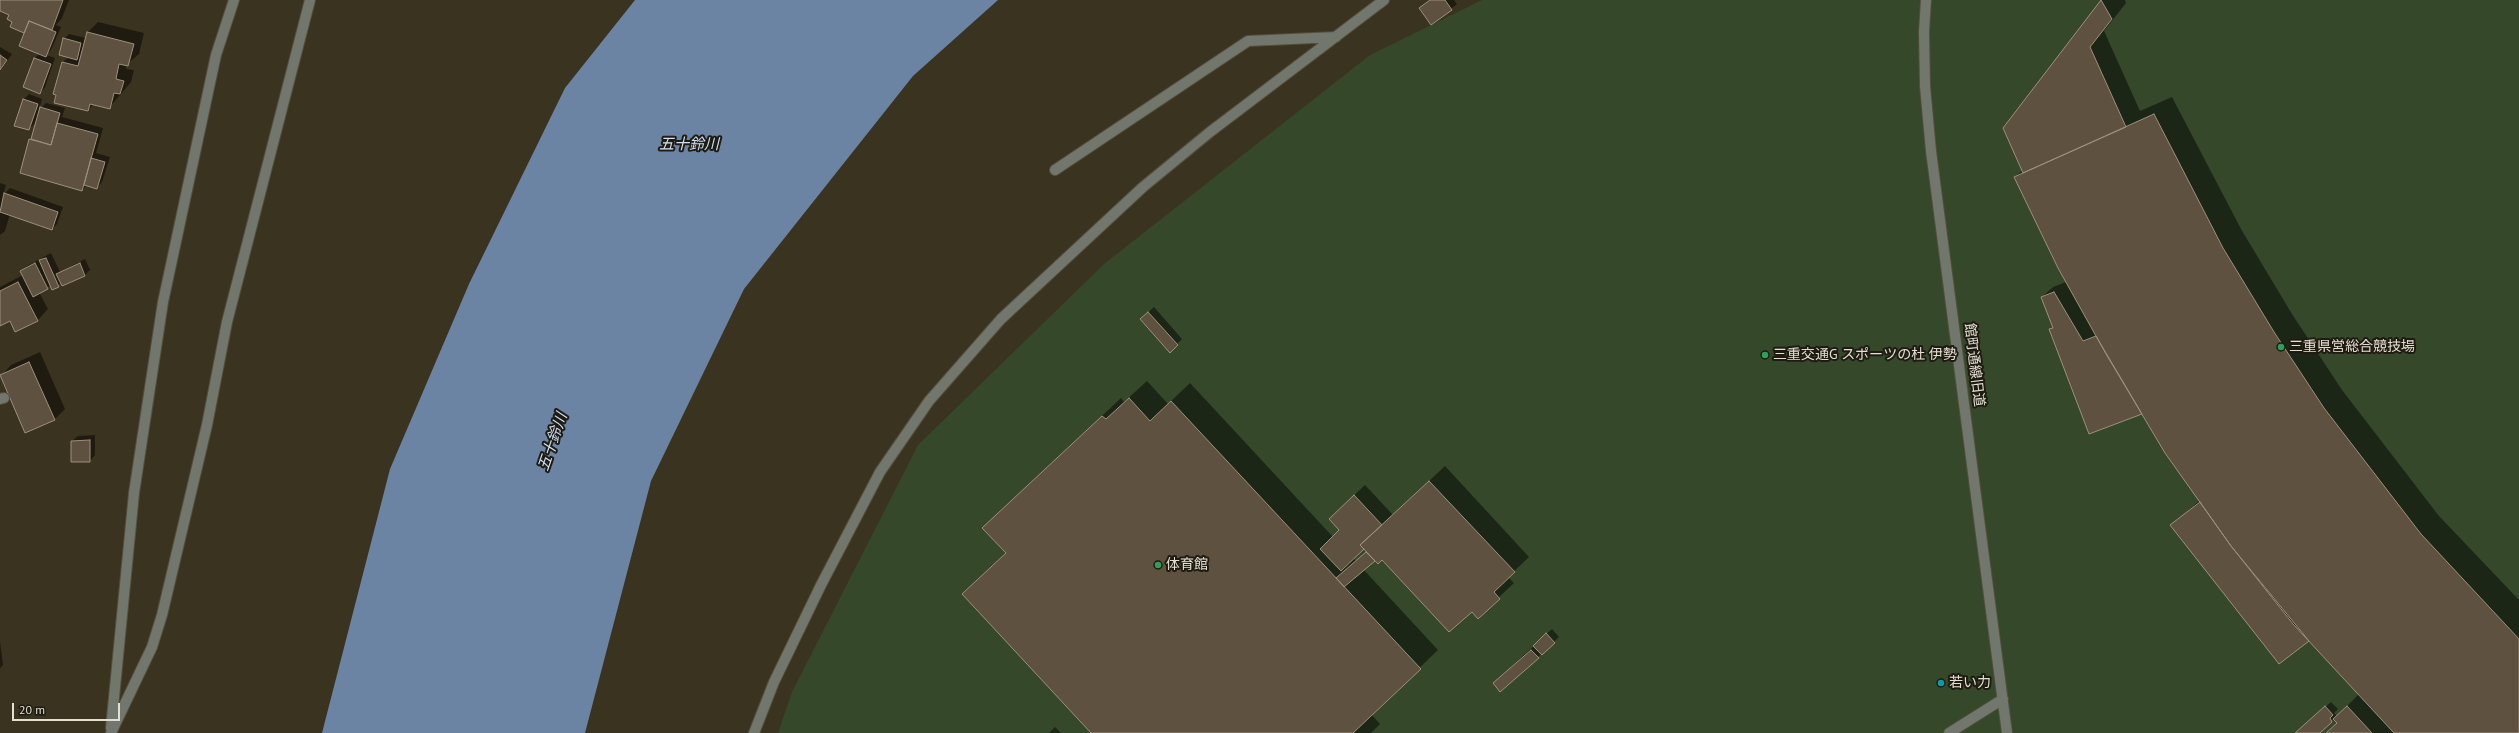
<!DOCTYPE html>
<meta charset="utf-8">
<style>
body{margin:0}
#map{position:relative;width:2519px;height:733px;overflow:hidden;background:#3a331f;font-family:"PT Sans",sans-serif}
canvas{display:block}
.scale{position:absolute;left:12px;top:703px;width:108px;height:18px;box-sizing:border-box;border:2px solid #e4dfd3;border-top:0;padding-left:5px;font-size:12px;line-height:14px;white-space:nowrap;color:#e4dfd3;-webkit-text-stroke:3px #1e1b12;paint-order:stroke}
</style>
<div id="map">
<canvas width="2519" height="733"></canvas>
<div class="scale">20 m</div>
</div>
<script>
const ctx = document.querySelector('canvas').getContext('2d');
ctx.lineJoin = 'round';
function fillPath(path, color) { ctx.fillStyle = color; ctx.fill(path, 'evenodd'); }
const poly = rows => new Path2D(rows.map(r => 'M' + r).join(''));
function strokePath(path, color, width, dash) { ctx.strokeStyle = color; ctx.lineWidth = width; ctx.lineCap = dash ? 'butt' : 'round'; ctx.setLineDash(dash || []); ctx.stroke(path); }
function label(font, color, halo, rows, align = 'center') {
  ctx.font = font + ' "PT Sans","Noto Sans JP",sans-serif'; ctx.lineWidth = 4; ctx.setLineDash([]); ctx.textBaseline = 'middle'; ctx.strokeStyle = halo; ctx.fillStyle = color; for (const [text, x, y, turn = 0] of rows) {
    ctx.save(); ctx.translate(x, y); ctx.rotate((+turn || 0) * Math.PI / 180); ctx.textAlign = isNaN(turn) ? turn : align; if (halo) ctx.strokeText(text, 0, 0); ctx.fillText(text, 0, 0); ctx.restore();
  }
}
const green = poly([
 [1482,0,2519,0,2519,733,778,733,792,692,918,445,1104,264,1370,55]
]);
const water = poly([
 [635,0,998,0,913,76,744,289,651,481,585,733,322,733,390,469,469,284,565,88]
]);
const shadow = poly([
 [0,0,69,0,62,18,56,25,61,27,51,50,46,55,55,58,45,87,40,93,35,58,40,53,27,29,24,32,10,15,0,8],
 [1429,0,1454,0,1457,4,1431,24,1420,8],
 [2102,0,2125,0,2126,3,2104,31,2140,111,2172,97,2241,229,2292,314,2342,390,2439,516,2519,600,2519,733,2326,733,2338,722,2334,718,2318,733,2296,733,2331,702,2338,709,2334,713,2337,716,2359,694,2309,639,2171,526,2200,500,2142,413,2051,330,2054,326,2042,297,2053,287,2066,282,2015,177,2023,170,2004,128],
 [98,22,144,33,139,54,127,64,126,69,134,70,131,82,109,108,94,104,88,110,63,62,69,57,64,39,69,34,86,38,88,32],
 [0,47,12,54,0,71],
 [29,94,42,99,39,110,46,103,65,108,62,117,103,128,96,153,110,157,102,182,97,188,87,185,82,190,21,173,37,121,29,129,24,99],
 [0,183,6,185,3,195,10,188,63,207,57,224,52,229,10,214,5,231,0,235],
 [51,253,60,272,85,259,90,270,85,275,62,284,61,283,58,286,51,285,39,292,48,309,38,320,16,331,10,320,0,325,0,287,23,275,21,271,27,266],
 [1154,307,1182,339,1170,351,1141,319],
 [40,352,65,409,54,420,1,376,11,365],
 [1147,381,1168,404,1190,383,1333,537,1341,530,1341,508,1365,485,1393,515,1445,466,1529,557,1508,577,1514,583,1478,617,1472,610,1382,559,1375,559,1363,569,1438,650,1371,714,1380,724,1371,733,1092,733,963,594,1007,552,983,528,1121,398,1124,402],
 [1364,548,1367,551,1356,561,1353,558],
 [95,435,95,455,90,461,72,441,78,436],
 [1552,629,1559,637,1538,657,1499,678],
 [0,641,3,665,0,668],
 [1055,727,1061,733,1049,733]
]);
const building = poly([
 [0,0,63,0,52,30,29,21,24,33,10,27,12,22,7,19,9,15,0,11,0,0],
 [1430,0,1445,0,1452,10,1431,25,1419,8,1430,0],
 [2101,0,2112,19,2090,47,2126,127,2023,173,2003,128,2101,0],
 [29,21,56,32,46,57,19,46,29,21],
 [87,32,134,44,128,66,119,64,116,79,124,81,120,94,114,93,110,109,90,104,88,111,54,103,56,95,53,94,62,62,78,66,87,32],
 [63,38,81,43,77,60,59,55,63,38],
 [0,55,7,60,0,70,0,55],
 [34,58,51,64,40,94,23,87,34,58],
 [23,99,38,104,29,130,14,126,23,99],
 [40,107,60,113,51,145,31,139,40,107],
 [2154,114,2223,248,2274,332,2324,408,2421,534,2519,639,2519,733,2394,733,2293,624,2231,546,2165,453,2106,354,2058,268,2014,177,2154,114],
 [57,123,98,134,82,191,20,173,29,139,51,145,57,123],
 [91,158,105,162,97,189,84,185,91,158],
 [4,193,58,212,52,230,0,212,4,193],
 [46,258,59,287,52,290,39,260,46,258],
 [35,263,48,289,33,297,20,271,35,263],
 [80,263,85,276,62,286,56,274,80,263],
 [18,282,38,321,15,332,10,321,0,326,0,291,18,282],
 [2054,292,2083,341,2096,336,2142,414,2089,434,2049,329,2053,328,2041,297,2054,292],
 [1148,312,1178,345,1170,353,1140,319,1148,312],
 [29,362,55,420,25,433,0,375,29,362],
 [1129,398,1150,421,1171,401,1421,669,1353,733,1091,733,962,594,1006,553,982,528,1102,416,1106,419,1129,398],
 [90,440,90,462,71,462,71,441,90,440],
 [1429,481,1515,572,1494,592,1500,599,1478,619,1472,612,1449,632,1382,560,1378,564,1360,545,1429,481],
 [1354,495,1382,525,1360,545,1364,549,1341,571,1320,549,1339,530,1329,519,1354,495],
 [2200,502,2231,546,2309,641,2279,664,2170,525,2200,502],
 [1366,552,1375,561,1344,587,1336,578,1366,552],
 [1546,633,1555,643,1542,655,1533,646,1546,633],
 [1531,650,1539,658,1500,692,1493,683,1531,650],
 [2325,706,2333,715,2330,718,2332,722,2320,733,2295,733,2325,706],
 [2347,706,2372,733,2326,733,2337,723,2333,719,2347,706]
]);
const minor = poly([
 [1926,0,1924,32,1925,86,1931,151,2007,733],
 [1055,170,1248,41,1336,37],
 [0,399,4,398],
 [111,728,134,493,163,302,216,55,234,0],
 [111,733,152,647,162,615,207,425,227,322,310,0],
 [754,733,774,682,821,585,880,472,929,401,1001,319,1143,187,1210,132,1384,0],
 [1949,733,2003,699]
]);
const markers = [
 [2281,347,4,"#2e9e5b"],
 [1765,355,4,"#2e9e5b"],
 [1158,565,4,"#2e9e5b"],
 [1941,683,4,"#0f9aa8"]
];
const poiNames = [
 ["三重県営総合競技場",2289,347],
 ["三重交通G スポーツの杜 伊勢",1773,355],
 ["体育館",1166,565],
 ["若い力",1949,683]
];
const streetNames = [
 ["館町通線旧道",1974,365,83]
];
const waterNames = [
 ["五十鈴川",689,145],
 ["五十鈴川",553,442,-71]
];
fillPath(green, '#35482a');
fillPath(water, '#6c84a3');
fillPath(shadow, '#0007');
fillPath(building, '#5e513f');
strokePath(building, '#9e907b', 1);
strokePath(minor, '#554f3c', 12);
strokePath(minor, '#71776d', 10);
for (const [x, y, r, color] of markers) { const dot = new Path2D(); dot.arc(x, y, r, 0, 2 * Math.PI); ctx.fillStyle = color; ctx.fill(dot); strokePath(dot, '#1e1b12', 1.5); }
label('14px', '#e4dfd3', '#1e1b12', poiNames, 'left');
label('14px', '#e4dfd3', '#1e1b12', streetNames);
label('italic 15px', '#cfdff5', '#1e1b12', waterNames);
</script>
